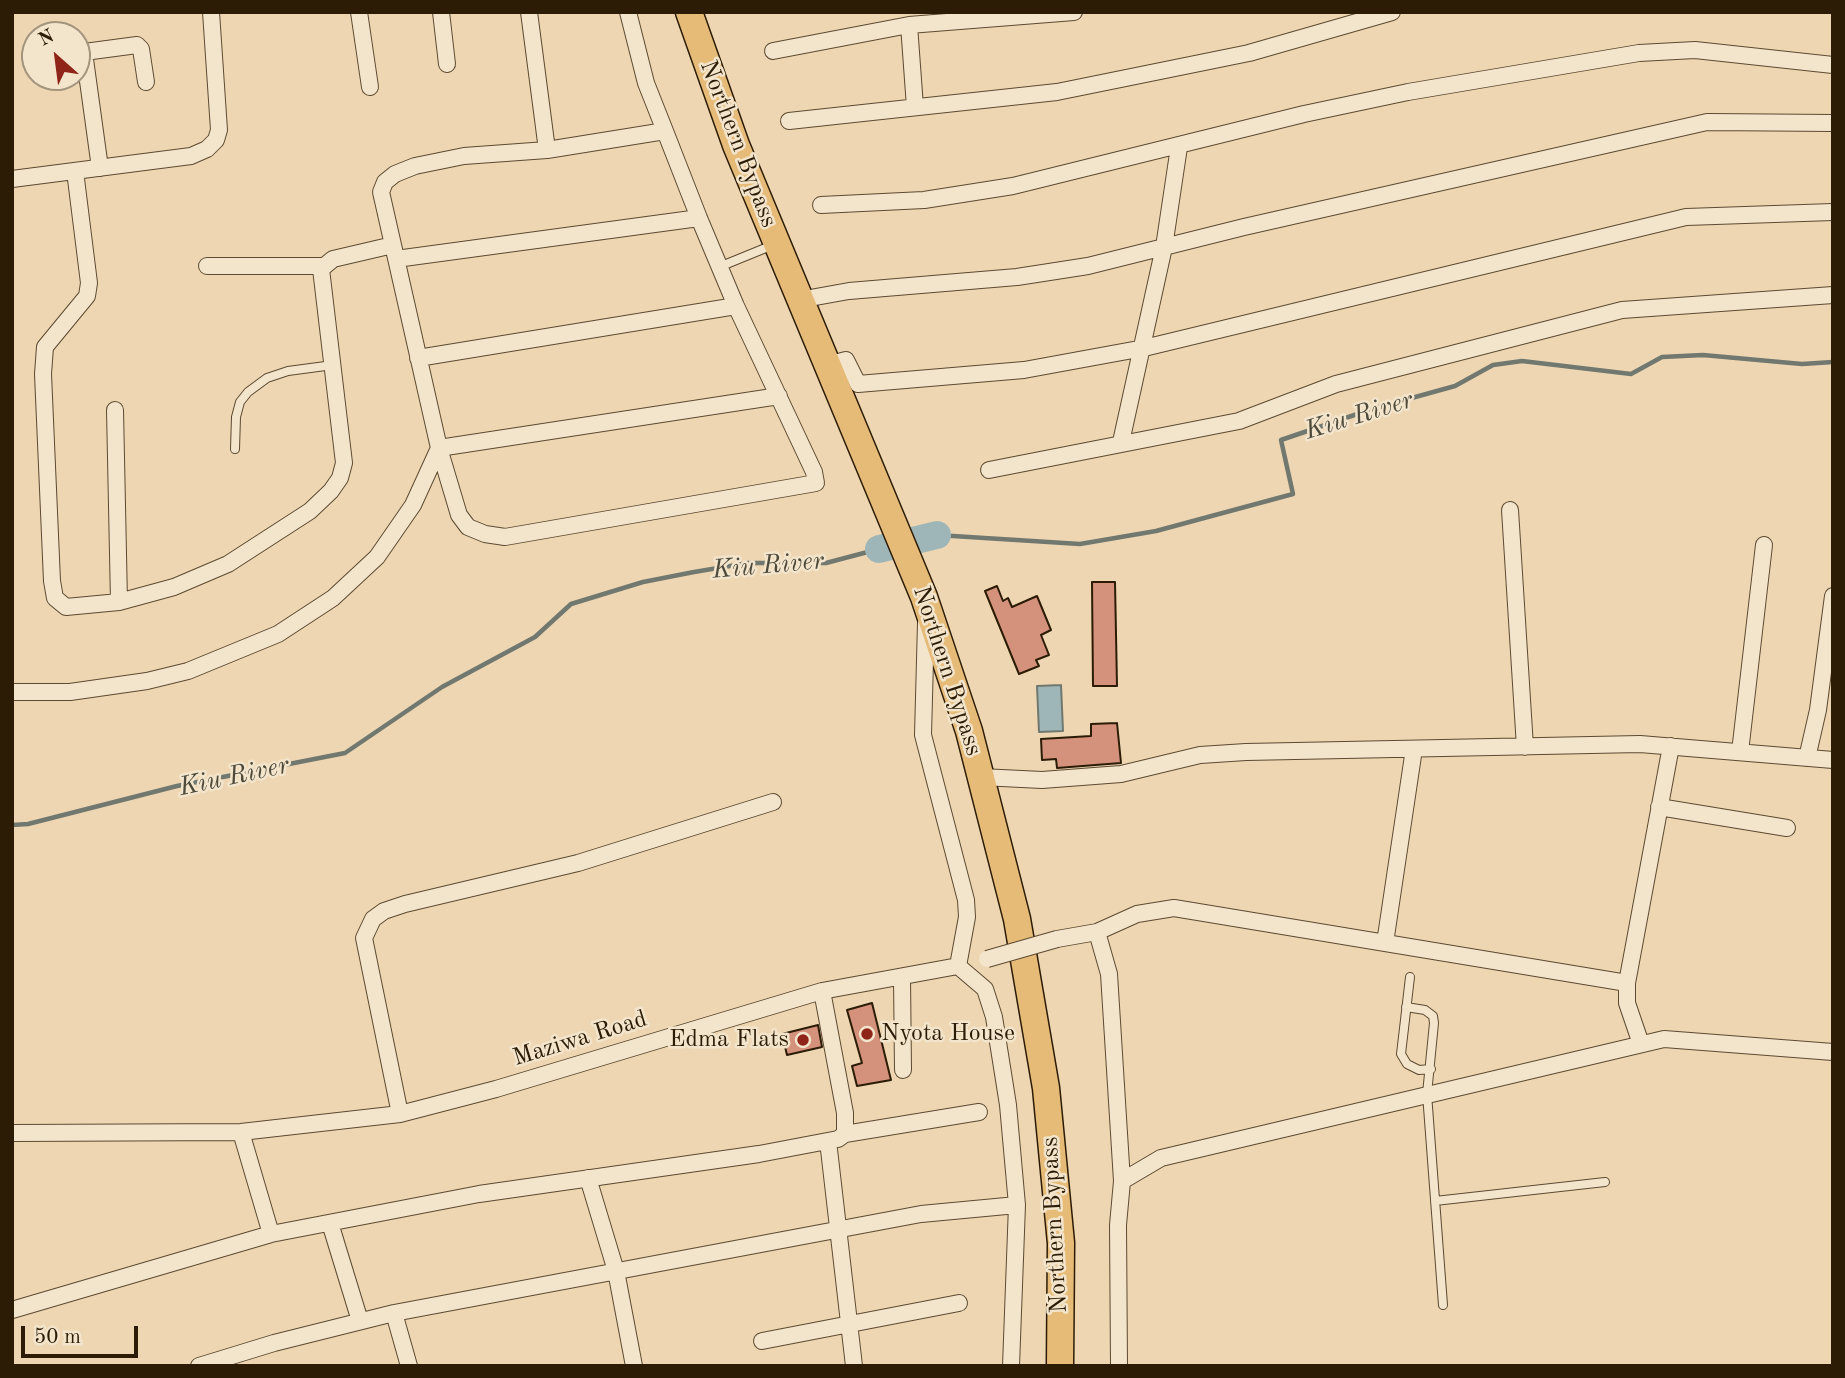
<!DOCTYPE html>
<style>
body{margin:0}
#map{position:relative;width:1845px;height:1378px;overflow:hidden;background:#edd6b1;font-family:"Old Standard TT",serif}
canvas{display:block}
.frame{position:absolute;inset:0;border:14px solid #2c1c06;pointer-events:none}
.north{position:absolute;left:21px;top:21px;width:70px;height:70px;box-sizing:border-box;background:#f3e4cc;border:2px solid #a3947d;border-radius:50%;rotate:332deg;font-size:19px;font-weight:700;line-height:28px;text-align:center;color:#2c1c06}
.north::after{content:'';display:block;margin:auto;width:24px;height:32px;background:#8f2418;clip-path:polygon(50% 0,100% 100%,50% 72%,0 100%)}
.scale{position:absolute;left:21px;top:1326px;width:117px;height:32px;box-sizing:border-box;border:4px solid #2c1c06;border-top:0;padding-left:9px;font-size:21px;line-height:24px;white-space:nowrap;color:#2c1c06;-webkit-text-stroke:5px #f3e4cc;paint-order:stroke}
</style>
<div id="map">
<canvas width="1845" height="1378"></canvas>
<div class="frame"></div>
<div class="north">N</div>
<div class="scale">50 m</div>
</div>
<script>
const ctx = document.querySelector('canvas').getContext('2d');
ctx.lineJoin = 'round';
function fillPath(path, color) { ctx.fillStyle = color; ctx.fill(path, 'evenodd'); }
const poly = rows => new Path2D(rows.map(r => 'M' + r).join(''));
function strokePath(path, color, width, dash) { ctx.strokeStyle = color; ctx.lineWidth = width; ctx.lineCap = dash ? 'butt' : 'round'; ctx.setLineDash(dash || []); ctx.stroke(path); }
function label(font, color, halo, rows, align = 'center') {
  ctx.font = font + ' "Old Standard TT",serif'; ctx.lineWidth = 5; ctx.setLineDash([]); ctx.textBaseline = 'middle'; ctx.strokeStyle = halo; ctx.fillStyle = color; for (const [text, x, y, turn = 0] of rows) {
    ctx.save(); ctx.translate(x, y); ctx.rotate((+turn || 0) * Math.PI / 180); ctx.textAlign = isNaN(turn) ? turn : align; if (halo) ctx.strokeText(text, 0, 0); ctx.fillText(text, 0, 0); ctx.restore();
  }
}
const water = poly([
 [1061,685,1063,731,1039,732,1037,686,1061,685]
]);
const stream = poly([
 [937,535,1080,544,1156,531,1293,494,1281,440,1372,409,1455,386,1493,365,1522,361,1631,374,1662,357,1703,355,1802,364,1833,362],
 [12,825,28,824,177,786,345,753,442,687,535,637,571,604,643,582,694,572,748,563,826,563,879,549]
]);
const river = poly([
 [879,549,937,535]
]);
const building = poly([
 [1092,582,1115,582,1117,686,1093,686,1092,582],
 [997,586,1003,601,1008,598,1012,607,1037,596,1051,630,1041,635,1049,655,1036,660,1039,666,1019,674,985,591,997,586],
 [1117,723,1121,763,1057,768,1056,759,1042,760,1041,739,1091,736,1091,724,1117,723],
 [872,1003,891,1080,857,1086,852,1066,862,1063,847,1010,872,1003],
 [818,1025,822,1047,787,1055,782,1034,818,1025]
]);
const lane = poly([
 [719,267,773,245],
 [235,449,236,417,240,402,248,392,267,378,288,371,333,365],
 [1410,977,1401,1054,1407,1064,1419,1070,1431,1069],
 [1406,1007,1425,1010,1433,1016,1434,1023,1427,1094,1443,1305],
 [1435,1201,1605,1182]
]);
const street = poly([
 [359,12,370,87],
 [441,12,447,64],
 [529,12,547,150],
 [628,12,646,83,665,131,699,218,736,306,814,472,816,483,505,537,485,534,468,527,459,515,439,448,381,192,385,182,395,174,415,166,464,156,547,150,665,131],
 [909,25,915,107],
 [773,51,909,25,1074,12],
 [84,52,100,168],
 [77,53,137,45,141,49,146,82],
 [32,57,35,57],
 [789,121,1057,92,1249,53,1392,12],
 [75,171,89,283,87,296,45,347,43,374,52,581,55,598,66,607,119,602,174,587,228,564,310,511,331,491,340,478,344,463,321,269,333,259,393,245],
 [12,179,191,156,207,149,216,140,219,130,211,12],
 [821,205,924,200,1013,186,1304,114,1408,92,1639,53,1695,50,1833,65],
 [396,259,699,218],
 [207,266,322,266],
 [799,300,849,291,1017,277,1088,266,1244,227,1707,122,1833,123],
 [418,358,736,306],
 [827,365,846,360,858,384,1024,370,1144,348,1686,217,1833,212],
 [115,410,119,602],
 [1121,442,1164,247,1179,147],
 [439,448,779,396],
 [989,470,1239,421,1336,384,1622,310,1833,295],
 [1510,510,1525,747],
 [12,692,70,692,147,681,188,671,278,634,333,598,377,557,413,505,439,448],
 [1740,752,1764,545],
 [1807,758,1818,710,1833,596],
 [981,777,1042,780,1121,774,1200,755,1246,752,1640,744,1833,760],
 [1659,807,1787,828],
 [1057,939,1097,932],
 [1385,943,1414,749],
 [958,966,985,989,994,1017,1008,1105,1017,1205,1011,1366],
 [902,978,903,1070],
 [1627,983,1627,1003,1641,1044],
 [400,1114,364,938,373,919,384,911,405,904,578,863,773,802],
 [241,1132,271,1234],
 [12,1133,241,1132,400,1114,496,1089,822,991,958,966,967,917,966,900,923,735,926,623],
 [845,1134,979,1112],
 [828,1141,854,1366],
 [588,1178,616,1271,634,1366],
 [1122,1181,1161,1158,1664,1039,1833,1052],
 [330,1223,360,1321],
 [12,1310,271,1234,479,1194,759,1154,838,1139,845,1134,845,1113,822,991],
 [394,1313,409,1366],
 [762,1341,959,1303],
 [199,1366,274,1343,394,1313,921,1214,1017,1205],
 [1119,1366,1118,1225,1122,1181,1109,974,1097,932,1137,914,1174,908,1627,983,1671,746]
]);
const primary = poly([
 [689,12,736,145,924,597,969,731,1017,919,1046,1088,1061,1243,1060,1366]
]);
const streetBridge = poly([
 [987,959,1057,939]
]);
const markers = [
 [867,1034,7,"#8f2418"],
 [803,1040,7,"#8f2418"]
];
const streetNames = [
 ["Northern Bypass",738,144,69],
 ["Northern Bypass",947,671,72],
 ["Maziwa Road",580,1039,-17],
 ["Northern Bypass",1055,1225,-93]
];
const poiNames = [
 ["Nyota House",881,1034],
 ["Edma Flats",789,1040,"right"]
];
const waterNames = [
 ["Kiu River",1359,416,-17],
 ["Kiu River",768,566,-5],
 ["Kiu River",234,777,-12]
];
fillPath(water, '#9eb6b7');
strokePath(water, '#707870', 2);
strokePath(stream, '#707870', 4.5);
strokePath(river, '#9eb6b7', 28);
fillPath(building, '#d4927c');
strokePath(building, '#2c1c06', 2);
strokePath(lane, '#5c4a31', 10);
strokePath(street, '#5c4a31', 18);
strokePath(primary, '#2c1c06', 29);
strokePath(lane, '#f3e4cc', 8);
strokePath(street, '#f3e4cc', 16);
strokePath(primary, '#e6bb78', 26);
strokePath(streetBridge, '#5c4a31', 18, []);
strokePath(streetBridge, '#f3e4cc', 16);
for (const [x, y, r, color] of markers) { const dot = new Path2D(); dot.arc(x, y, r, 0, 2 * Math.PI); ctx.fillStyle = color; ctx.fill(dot); strokePath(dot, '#f3e4cc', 2.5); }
label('24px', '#2c1c06', '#f3e4cc', streetNames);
label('24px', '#2c1c06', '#f3e4cc', poiNames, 'left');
label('italic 26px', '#4e4a3b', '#f3e4cc', waterNames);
</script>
